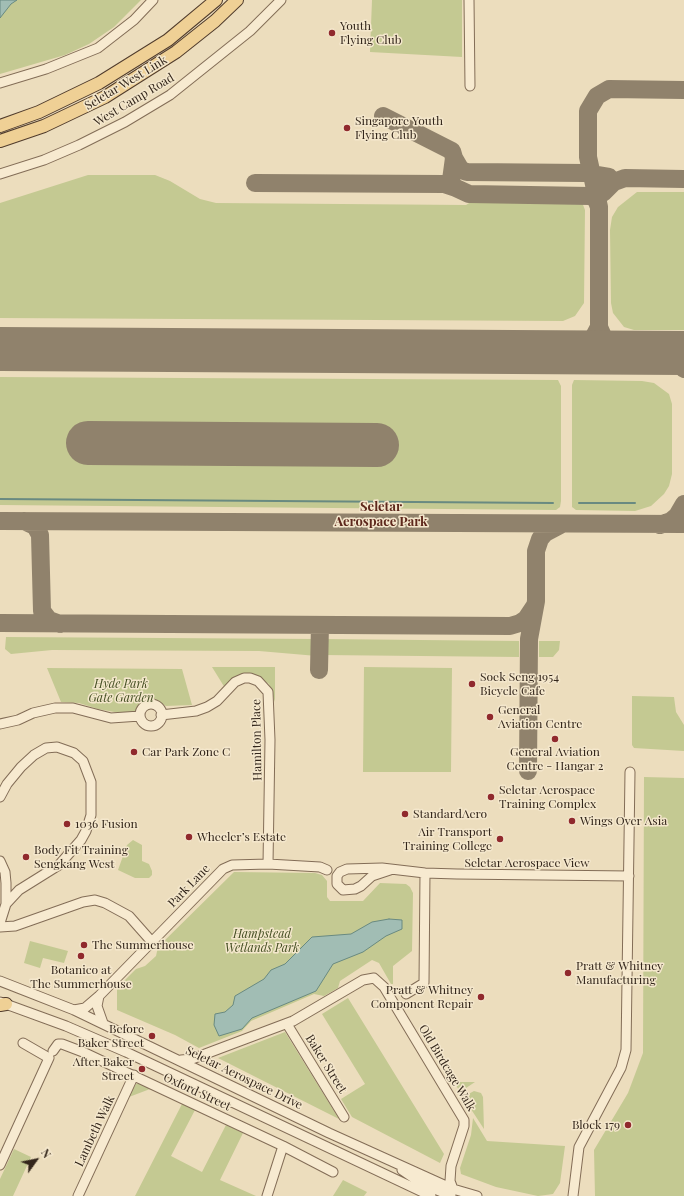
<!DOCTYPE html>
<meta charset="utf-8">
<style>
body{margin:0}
#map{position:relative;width:684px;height:1196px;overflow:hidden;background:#ecddbd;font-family:"Playfair Display",serif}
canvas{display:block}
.north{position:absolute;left:16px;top:1140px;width:40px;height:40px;-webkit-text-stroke:3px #f4e7cc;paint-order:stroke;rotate:57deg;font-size:11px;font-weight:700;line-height:16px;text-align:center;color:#33261b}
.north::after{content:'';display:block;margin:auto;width:14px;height:18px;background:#33261b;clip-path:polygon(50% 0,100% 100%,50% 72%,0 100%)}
</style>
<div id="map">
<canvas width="684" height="1196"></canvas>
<div class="north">N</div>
</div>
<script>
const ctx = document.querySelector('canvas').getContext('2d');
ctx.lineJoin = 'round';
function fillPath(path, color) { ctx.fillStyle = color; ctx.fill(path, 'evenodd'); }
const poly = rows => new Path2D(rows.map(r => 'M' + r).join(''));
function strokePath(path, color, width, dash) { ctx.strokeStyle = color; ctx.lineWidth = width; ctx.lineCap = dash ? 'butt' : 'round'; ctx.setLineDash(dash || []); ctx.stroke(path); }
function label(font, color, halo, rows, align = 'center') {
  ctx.font = font + ' "Playfair Display",serif'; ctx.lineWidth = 3; ctx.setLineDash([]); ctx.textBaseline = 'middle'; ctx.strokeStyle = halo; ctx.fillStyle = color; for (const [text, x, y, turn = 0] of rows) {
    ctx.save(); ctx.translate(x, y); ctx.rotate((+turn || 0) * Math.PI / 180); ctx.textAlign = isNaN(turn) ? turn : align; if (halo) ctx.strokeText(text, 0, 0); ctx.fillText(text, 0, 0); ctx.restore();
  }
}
const green = poly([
 [0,0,141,0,114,27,89,44,65,55,0,74],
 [372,0,462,0,462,57,370,52],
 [88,175,155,175,170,181,200,199,216,203,466,205,474,200,577,200,582,202,585,210,584,303,575,316,563,321,0,318,0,203],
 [637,192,684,192,684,330,634,330,624,327,613,313,611,303,610,230,612,217,618,207],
 [0,377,558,380,561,386,561,501,560,507,556,510,0,505],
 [574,380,642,381,654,383,669,394,672,404,672,474,669,486,664,494,651,506,635,511,576,510,572,507,572,385],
 [6,637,317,639,317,656,259,651,52,650,11,654,5,649],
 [322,639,519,641,519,657,322,655],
 [539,641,560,641,559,650,553,657,539,657],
 [212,667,275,667,275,702,269,684,257,676,251,674,225,688],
 [364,667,452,668,451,772,363,772],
 [47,668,182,669,192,705,166,706,158,701,149,699,142,703,134,712,120,713,98,709,79,703,61,702],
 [632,696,674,697,676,712,684,725,684,751,634,748,632,745],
 [644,777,684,778,684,1196,595,1196,594,1150,628,1093,643,1053],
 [133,840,142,845,142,861,149,864,152,871,152,875,149,878,135,878,118,870,127,845],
 [234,872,315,873,322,875,327,881,327,897,330,901,363,901,380,883,406,884,410,887,413,893,412,951,393,966,393,984,391,984,379,963,372,960,340,981,338,988,324,996,314,994,251,1021,242,1031,199,1048,175,1035,117,1010,117,990,118,987,136,969,145,966,156,956,158,947],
 [30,941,68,951,64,963,43,958,40,968,24,963],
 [348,998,444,1154,440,1163,352,1117,341,1099,365,1084,322,1014],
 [285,1032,339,1119,218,1058],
 [454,1082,475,1082,460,1092],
 [136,1084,139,1084,150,1089,129,1097],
 [474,1091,481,1093,483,1097,484,1129,463,1097],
 [182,1104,195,1110,171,1156,202,1172,226,1125,243,1133,220,1180,256,1196,135,1196],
 [473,1118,487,1141,565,1146,560,1183,553,1194,538,1196,496,1187,461,1174,460,1168,471,1135],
 [14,1149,31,1157,13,1196,0,1196,0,1179],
 [343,1180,367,1192,364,1196,333,1196]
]);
const water = poly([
 [0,0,17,0,11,4,0,18,0,0],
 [389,919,402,920,402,929,386,936,363,952,333,964,316,991,252,1018,242,1029,219,1036,214,1025,215,1014,225,1012,233,1005,235,996,264,979,271,970,285,964,312,937,351,934,372,922,389,919]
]);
const stream = poly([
 [0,499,553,503],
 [579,503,635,503]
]);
const taxiway = poly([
 [383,116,452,151,454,158,451,180,452,184,456,188,469,194,590,196,596,199,599,207],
 [454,158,461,170,467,172,585,173,609,177],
 [255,183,444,184,456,188],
 [603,193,614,182,625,178,684,179],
 [576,352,591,342,599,327],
 [622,352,606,343,599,327,599,207,588,157,588,111,597,96,609,89,684,90],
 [664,353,679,361,684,369],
 [0,521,684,524],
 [24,521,35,526,40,535,42,611,49,620,60,624],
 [660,525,671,521,677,516,684,504],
 [0,623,510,626,520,623,526,619,534,607],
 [319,670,320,625],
 [528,771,529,639,536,601,536,551,540,539,545,533,562,524]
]);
const runway = poly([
 [0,349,684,353],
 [88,443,377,445]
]);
const minor = poly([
 [469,0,470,86],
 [0,83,46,69,98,48,134,20,153,0],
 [0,174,44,160,79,145,125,122,170,95,250,31,281,0],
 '140 715a11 11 0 1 1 22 0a11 11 0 1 1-22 0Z',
 [161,715,196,711,207,707,217,701,235,682,244,678,250,678,258,681,268,692,270,740,268,864],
 [0,724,18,720,33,713,55,708,73,708,111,718,140,716],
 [0,797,7,784,21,767,34,755,46,748,57,747,74,753,83,761,91,782,91,815,86,831,81,840,59,865,19,890,6,904],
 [0,861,5,872,6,883,6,904,0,923],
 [390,870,372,876,361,886,355,889,343,890,337,884,337,876,340,872,347,869,382,868,425,873,457,874,629,876],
 [0,927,15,926,83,902,95,900,105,903,129,916,152,942],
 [0,981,74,1010,329,1133,453,1189,477,1196],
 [406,994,424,983,425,873],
 [99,996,97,1006,103,1023],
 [0,1002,66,1026,126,1052,431,1196],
 [74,1010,85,1008,99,996,223,869,232,865,268,864,320,867,327,870],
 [287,1024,344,1117],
 [53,1051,58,1044,62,1044,83,1052,283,1146,333,1172],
 [181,1060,192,1059,293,1021,363,980,374,978,384,987,464,1120,464,1126,451,1166,450,1181,453,1189],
 [0,1165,49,1058,23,1043],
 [402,1170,421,1183,451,1196],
 [78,1196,134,1075],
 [267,1196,283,1146],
 [573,1196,579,1147,621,1068,626,1050,630,772]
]);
const major = poly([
 [0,126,39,112,99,83,168,40,216,0],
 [0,141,44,126,105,97,176,52,215,21,237,0],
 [0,1005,6,1004]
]);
const markers = [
 [332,33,4,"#90292d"],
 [347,128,4,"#90292d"],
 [472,684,4,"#90292d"],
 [490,717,4,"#90292d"],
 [555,739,4,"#90292d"],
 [134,752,4,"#90292d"],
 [491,797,4,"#90292d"],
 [405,814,4,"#90292d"],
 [572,821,4,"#90292d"],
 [67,824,4,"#90292d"],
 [189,837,4,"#90292d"],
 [500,839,4,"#90292d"],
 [26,857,4,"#90292d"],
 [84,945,4,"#90292d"],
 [81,956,4,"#90292d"],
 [568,973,4,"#90292d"],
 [481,997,4,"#90292d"],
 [152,1036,4,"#90292d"],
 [142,1069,4,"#90292d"],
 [628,1125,4,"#90292d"]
];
const poiNames = [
 ["Youth",340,26],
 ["Flying Club",340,40],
 ["Singapore Youth",355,121],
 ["Flying Club",355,135],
 ["Soek Seng 1954",480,677],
 ["Bicycle Cafe",480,691],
 ["General",498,710],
 ["Aviation Centre",498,724],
 ["Car Park Zone C",142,752],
 ["General Aviation",555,752,"center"],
 ["Centre - Hangar 2",555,766,"center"],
 ["Seletar Aerospace",499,790],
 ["Training Complex",499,804],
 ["StandardAero",413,814],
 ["Wings Over Asia",580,821],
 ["1036 Fusion",75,824],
 ["Air Transport",492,832,"right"],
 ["Training College",492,846,"right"],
 ["Wheeler’s Estate",197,837],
 ["Body Fit Training",34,850],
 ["Sengkang West",34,864],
 ["The Summerhouse",92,945],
 ["Pratt & Whitney",576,966],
 ["Manufacturing",576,980],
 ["Botanico at",81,970,"center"],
 ["The Summerhouse",81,984,"center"],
 ["Pratt & Whitney",473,990,"right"],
 ["Component Repair",473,1004,"right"],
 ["Before",144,1029,"right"],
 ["Baker Street",144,1043,"right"],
 ["After Baker",134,1062,"right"],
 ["Street",134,1076,"right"],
 ["Block 179",620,1125,"right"]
];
const streetNames = [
 ["Seletar West Link",126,83,-31],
 ["West Camp Road",134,100,-31],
 ["Hamilton Place",257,740,-91],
 ["Seletar Aerospace View",527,863],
 ["Park Lane",189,886,-46],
 ["Baker Street",326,1064,58],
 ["Old Birdcage Walk",447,1068,59],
 ["Seletar Aerospace Drive",244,1078,26],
 ["Oxford Street",197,1092,25],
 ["Lambeth Walk",95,1131,-65]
];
const parkNames = [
 ["Hyde Park",121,684],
 ["Gate Garden",121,698],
 ["Hampstead",262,934],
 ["Wetlands Park",262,948]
];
const neighbourhoodNames = [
 ["Seletar",381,507],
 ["Aerospace Park",381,522]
];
fillPath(green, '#c4c992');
fillPath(water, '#a1bdb4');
strokePath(water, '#698a81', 1);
strokePath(stream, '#698a81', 2);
strokePath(taxiway, '#90826c', 18);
strokePath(runway, '#90826c', 44);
strokePath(minor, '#836d57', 11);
strokePath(major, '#513c2c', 14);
strokePath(minor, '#f7ead0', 9);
strokePath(major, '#efd095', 12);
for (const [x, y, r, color] of markers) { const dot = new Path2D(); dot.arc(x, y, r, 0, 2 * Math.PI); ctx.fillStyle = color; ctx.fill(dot); strokePath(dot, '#f4e7cc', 1.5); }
label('12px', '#33261b', '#f4e7cc', poiNames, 'left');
label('12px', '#33261b', '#f4e7cc', streetNames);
label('italic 12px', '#454f23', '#f4e7cc', parkNames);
label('bold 13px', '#5e281c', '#f4e7cc', neighbourhoodNames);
</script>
